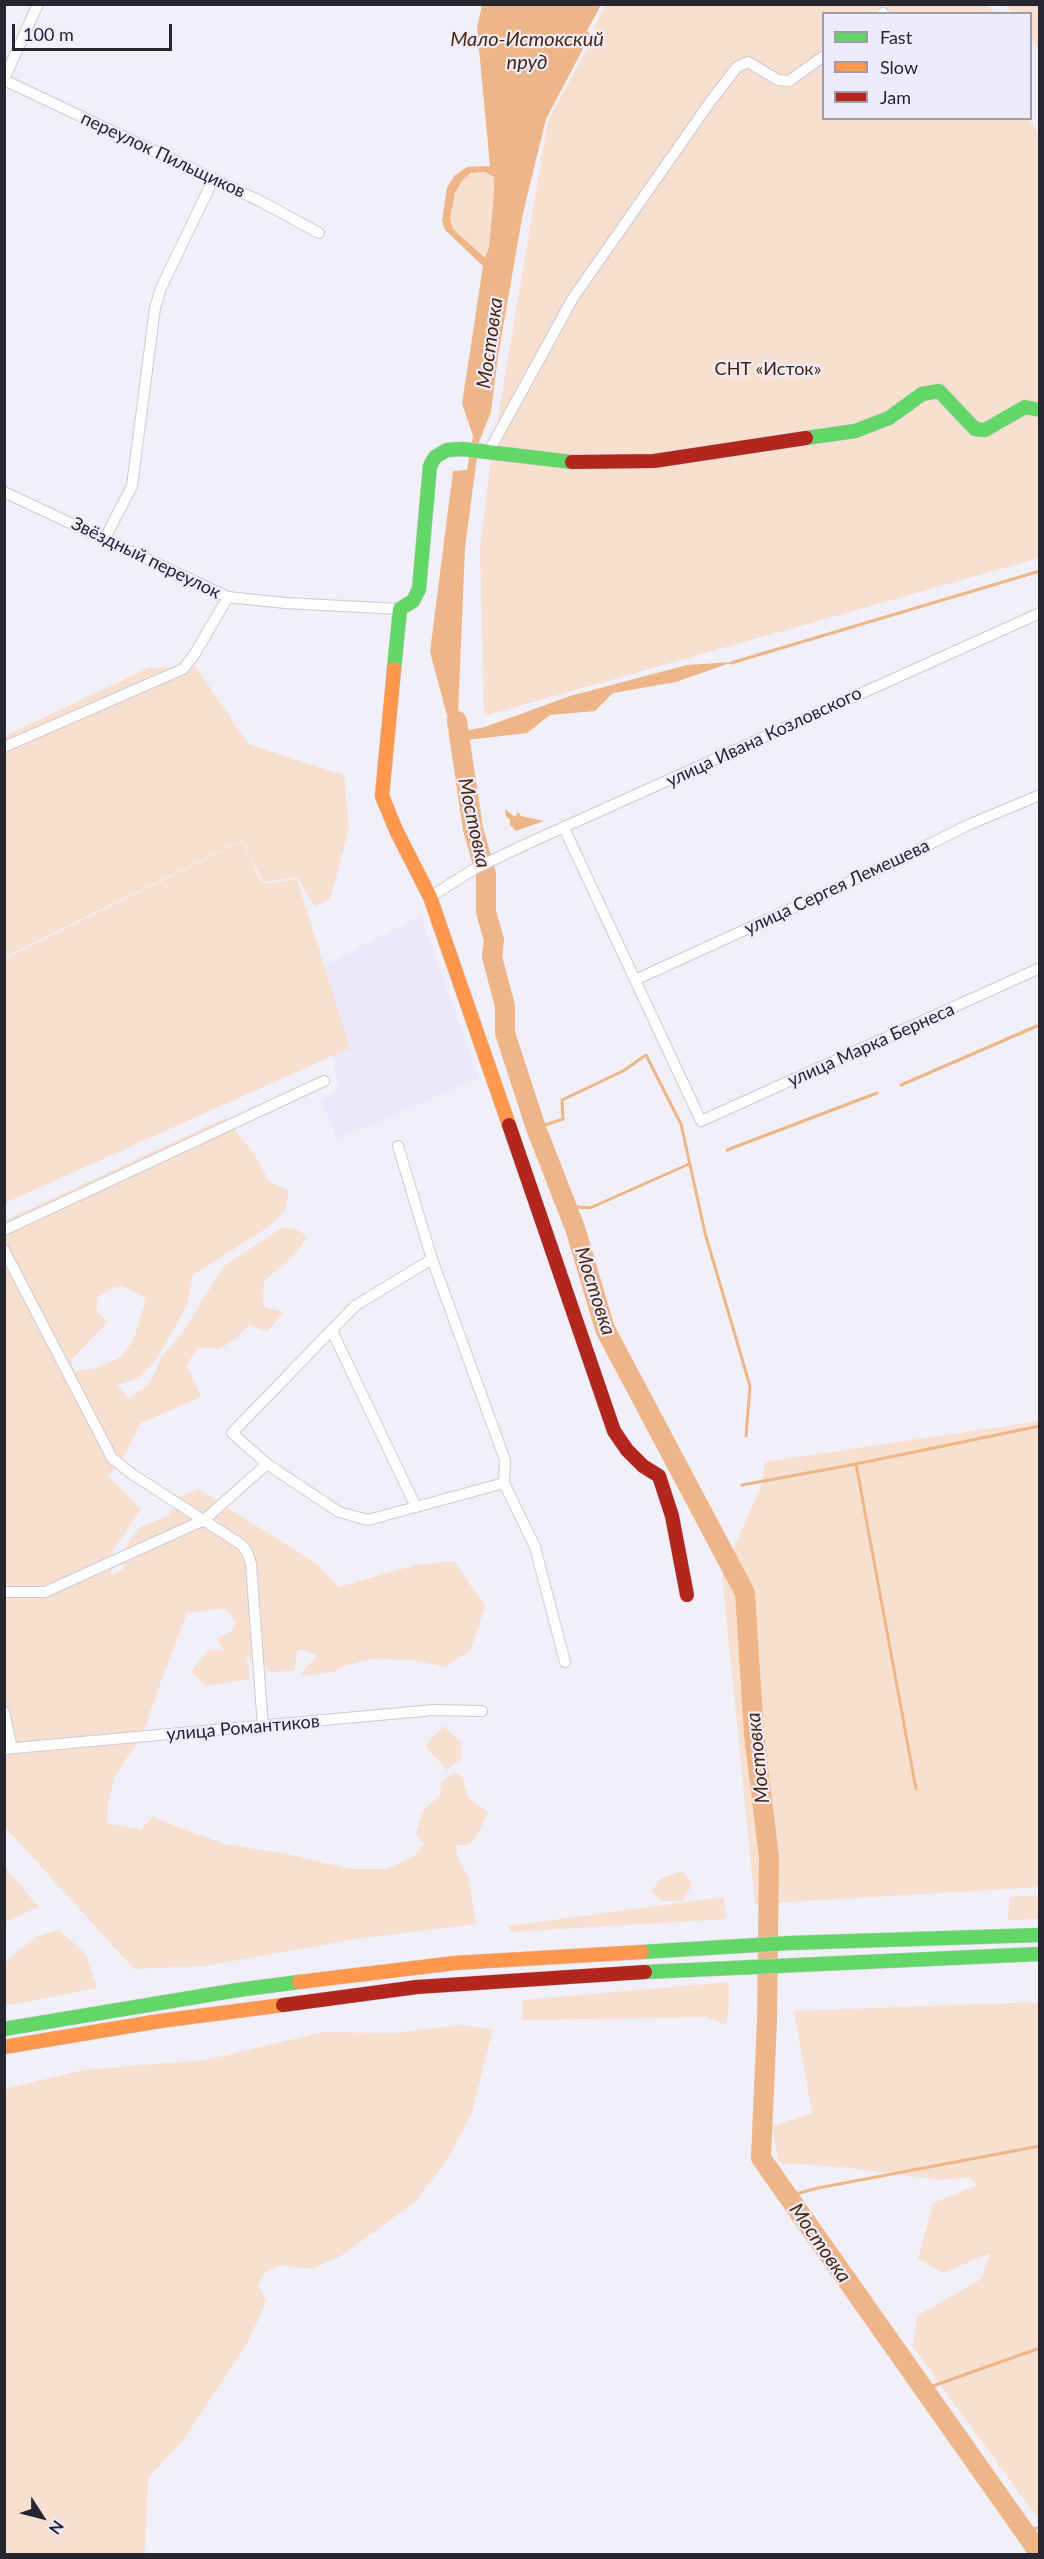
<!DOCTYPE html>
<meta charset="utf-8">
<style>
body{margin:0}
#map{position:relative;width:1044px;height:2559px;overflow:hidden;background:#f1eff8;font-family:Lato,sans-serif}
canvas{display:block}
.frame{position:absolute;inset:0;border:6px solid #272530;pointer-events:none}
.legend{position:absolute;left:822px;top:12px;width:210px;height:108px;box-sizing:border-box;background:#efebfc;border:2px solid #9f9caa;margin:0;padding:8px 10px;list-style:none;font-size:18px;color:#272530}
.legend li{display:flex;align-items:center;gap:12px;height:30px}
.legend b{width:30px;border:2px solid #9f9caa}
.north{position:absolute;left:12px;top:2487px;width:60px;height:60px;-webkit-text-stroke:4px #efebfc;paint-order:stroke;rotate:126deg;font-size:16px;font-weight:700;line-height:24px;text-align:center;color:#272530}
.north::after{content:'';display:block;margin:auto;width:21px;height:27px;background:#272530;clip-path:polygon(50% 0,100% 100%,50% 72%,0 100%)}
.scale{position:absolute;left:12px;top:24px;width:160px;height:27px;box-sizing:border-box;border:3px solid #272530;border-top:0;padding-left:8px;font-size:18px;line-height:21px;white-space:nowrap;color:#272530;-webkit-text-stroke:4px #efebfc;paint-order:stroke}
</style>
<div id="map">
<canvas width="1044" height="2559"></canvas>
<div class="frame"></div>
<ul class="legend">
<li><b style="height:8px;background:#63d668"></b>Fast</li>
<li><b style="height:8px;background:#ff974d"></b>Slow</li>
<li><b style="height:8px;background:#b3261e"></b>Jam</li>
</ul>
<div class="north">N</div>
<div class="scale">100 m</div>
</div>
<script>
const ctx = document.querySelector('canvas').getContext('2d');
ctx.lineJoin = 'round';
function fillPath(path, color) { ctx.fillStyle = color; ctx.fill(path, 'evenodd'); }
const poly = rows => new Path2D(rows.map(r => 'M' + r).join(''));
function strokePath(path, color, width, dash) { ctx.strokeStyle = color; ctx.lineWidth = width; ctx.lineCap = dash ? 'butt' : 'round'; ctx.setLineDash(dash || []); ctx.stroke(path); }
function label(font, color, halo, rows, align = 'center') {
  ctx.font = font + ' Lato,sans-serif'; ctx.lineWidth = 4.5; ctx.setLineDash([]); ctx.textBaseline = 'middle'; ctx.strokeStyle = halo; ctx.fillStyle = color; for (const [text, x, y, turn = 0] of rows) {
    ctx.save(); ctx.translate(x, y); ctx.rotate((+turn || 0) * Math.PI / 180); ctx.textAlign = isNaN(turn) ? turn : align; if (halo) ctx.strokeText(text, 0, 0); ctx.fillText(text, 0, 0); ctx.restore();
  }
}
const built = poly([
 [421,916,479,1078,338,1139,321,1102,339,1088,316,969]
]);
const green = poly([
 [606,5,988,5,995,13,824,14,824,118,1029,119,1039,135,1039,558,484,716,480,549,490,465,548,120,587,49,605,46,593,29],
 [1005,5,1039,5,1039,50,1031,38,1030,14,1012,13],
 [485,172,494,177,494,193,489,247,485,259,453,229,450,219,455,193,462,181,471,173],
 [196,667,248,744,344,775,349,829,330,899,315,906,297,877,263,882,242,840,5,957,5,736,148,668],
 [242,841,262,884,297,879,350,1048,5,1203,5,959],
 [225,1118,252,1151,269,1181,289,1191,285,1211,267,1228,193,1275,187,1306,157,1358,138,1379,117,1385,129,1399,149,1384,162,1357,184,1330,223,1267,283,1227,299,1230,307,1237,291,1258,264,1281,263,1307,284,1312,268,1331,249,1325,236,1338,220,1349,198,1347,187,1365,201,1397,141,1423,118,1468,107,1475,141,1509,113,1550,111,1576,123,1569,125,1548,140,1527,168,1516,180,1497,198,1489,317,1564,339,1587,416,1565,454,1561,485,1606,470,1651,444,1667,413,1660,373,1659,343,1666,334,1672,302,1676,303,1671,317,1656,305,1650,298,1650,294,1671,271,1672,260,1661,247,1656,250,1679,206,1686,191,1672,208,1650,224,1651,216,1639,233,1630,235,1620,225,1608,187,1613,161,1681,143,1734,115,1776,108,1804,107,1823,141,1830,152,1817,224,1844,291,1855,351,1869,388,1869,414,1856,424,1845,416,1834,423,1810,440,1796,441,1782,453,1774,461,1774,469,1798,488,1812,475,1839,469,1845,456,1845,458,1858,468,1876,476,1924,356,1939,205,1966,134,1969,5,1827,4,1221],
 [123,1286,146,1298,134,1339,121,1357,97,1368,74,1371,71,1360,108,1322,97,1312,97,1298,114,1287],
 [1039,1421,1039,1887,755,1904,722,1575,762,1484,765,1462],
 [443,1726,461,1742,461,1759,447,1770,425,1746],
 [5,1867,39,1907,5,1922,4,1922],
 [683,1871,692,1884,683,1901,663,1901,651,1892,661,1878],
 [1039,1895,1039,1919,1008,1920,1010,1897],
 [724,1897,726,1919,510,1932,509,1926],
 [59,1930,86,1954,97,1988,5,2006,5,1962,38,1936],
 [729,1982,729,2008,726,2025,706,2017,523,2020,522,2000],
 [1039,2002,1040,2002,1039,2520,913,2347,917,2316,981,2279,990,2253,943,2273,918,2259,933,2203,977,2185,968,2177,943,2180,841,2167,779,2163,772,2126,812,2113,794,2011],
 [462,2025,493,2030,472,2113,448,2158,415,2202,341,2256,311,2269,280,2265,265,2272,257,2286,267,2300,247,2344,184,2439,148,2478,145,2554,5,2554,5,2089,83,2070,205,2060,324,2032,393,2033]
]);
const water = poly([
 [482,5,601,5,587,31,601,44,597,46,586,43,546,119,523,213,498,356,491,412,479,442,465,548,458,715,463,731,485,727,570,696,687,665,733,662,676,682,613,693,595,711,550,715,527,733,467,740,461,748,450,737,448,719,430,652,453,471,467,470,473,436,462,404,483,266,445,230,442,221,447,188,454,176,467,167,490,166,477,28],
 [485,172,494,177,494,193,489,247,485,258,453,229,450,219,455,193,462,181,471,173],
 [505,809,515,817,518,812,521,816,544,821,516,831,510,825,510,820,506,816]
]);
const stream = poly([
 [731,663,1040,571],
 [901,1085,1037,1026],
 [536,1128,563,1119,562,1100,623,1071,646,1055,681,1124,705,1233,750,1386,746,1436],
 [727,1150,877,1093],
 [567,1206,590,1208,689,1164],
 [856,1464,1040,1426],
 [742,1485,856,1464,916,1789],
 [788,2196,818,2188,1040,2146],
 [924,2389,1040,2348],
 [1024,2532,1040,2527]
]);
const river = poly([
 [457,721,473,829,486,874,486,912,494,940,492,957,505,1006,505,1033,536,1128,575,1228,605,1329,745,1593,754,1734,769,1857,767,2020,761,2158,1040,2554]
]);
const street = poly([
 [883,14,883,13],
 [4,79,38,4],
 [4,80,262,202,319,233],
 [489,451,573,298,710,102,737,67,748,62,778,80,789,81,824,56],
 [4,492,228,597,285,603,400,609],
 [105,538,132,486,155,308,161,288,213,180],
 [4,747,183,669,194,655,228,597],
 [564,828,701,1121,1040,968],
 [430,897,476,868,533,841,1040,613],
 [635,980,898,860,968,825,1040,795],
 [398,1146,432,1259,505,1460,504,1483,535,1547,565,1662],
 [4,1230,324,1081],
 [4,1250,112,1458,132,1474,242,1545,247,1552,251,1564,263,1727],
 [432,1259,355,1306,232,1433,267,1464,339,1512,368,1520,504,1483],
 [332,1331,416,1507],
 [4,1592,45,1592,204,1520,267,1464],
 [4,1712,12,1748],
 [4,1749,434,1710,482,1711]
]);
const fast = poly([
 [806,438,855,431,889,418,922,394,939,391,975,429,985,430,1025,407,1040,410],
 [394,669,400,609,413,601,419,589,430,466,435,457,447,450,462,449,572,462],
 [642,1952,790,1943,1040,1935],
 [645,1972,1040,1954],
 [4,2029,238,1990,299,1982]
]);
const slow = poly([
 [394,669,382,796,396,830,430,897,509,1125],
 [299,1982,455,1963,642,1952],
 [4,2047,160,2021,283,2005]
]);
const jam = poly([
 [572,462,654,461,806,438],
 [509,1125,614,1431,627,1450,643,1466,659,1476,672,1516,687,1595],
 [283,2005,417,1987,645,1972]
]);
const streetNames = [
 ["переулок Пильщиков",163,155,25],
 ["Звёздный переулок",146,558,26],
 ["улица Ивана Козловского",764,737,-25],
 ["улица Сергея Лемешева",837,887,-25],
 ["улица Марка Бернеса",871,1045,-24],
 ["улица Романтиков",243,1728,-5]
];
const parkNames = [
 ["СНТ «Исток»",768,369]
];
const waterNames = [
 ["Мало-Истокский",527,40],
 ["пруд",527,63],
 ["Мостовка",490,343,-82],
 ["Мостовка",474,823,78],
 ["Мостовка",595,1291,72],
 ["Мостовка",758,1758,-96],
 ["Мостовка",820,2243,55]
];
fillPath(built, '#ece7fb');
fillPath(green, '#f8e0d0');
fillPath(water, '#eeb688');
strokePath(stream, '#eeb688', 3);
strokePath(river, '#eeb688', 20);
strokePath(street, '#cdcbd4', 12);
strokePath(fast, '#cdcbd4', 15);
strokePath(slow, '#cdcbd4', 15);
strokePath(jam, '#cdcbd4', 15);
strokePath(street, '#fdfdfe', 10);
strokePath(fast, '#63d668', 14);
strokePath(slow, '#ff974d', 14);
strokePath(jam, '#b3261e', 14);
label('18px', '#272530', '#efebfc', streetNames);
label('18px', '#412304', '#efebfc', parkNames);
label('italic 20px', '#48290a', '#efebfc', waterNames);
</script>
